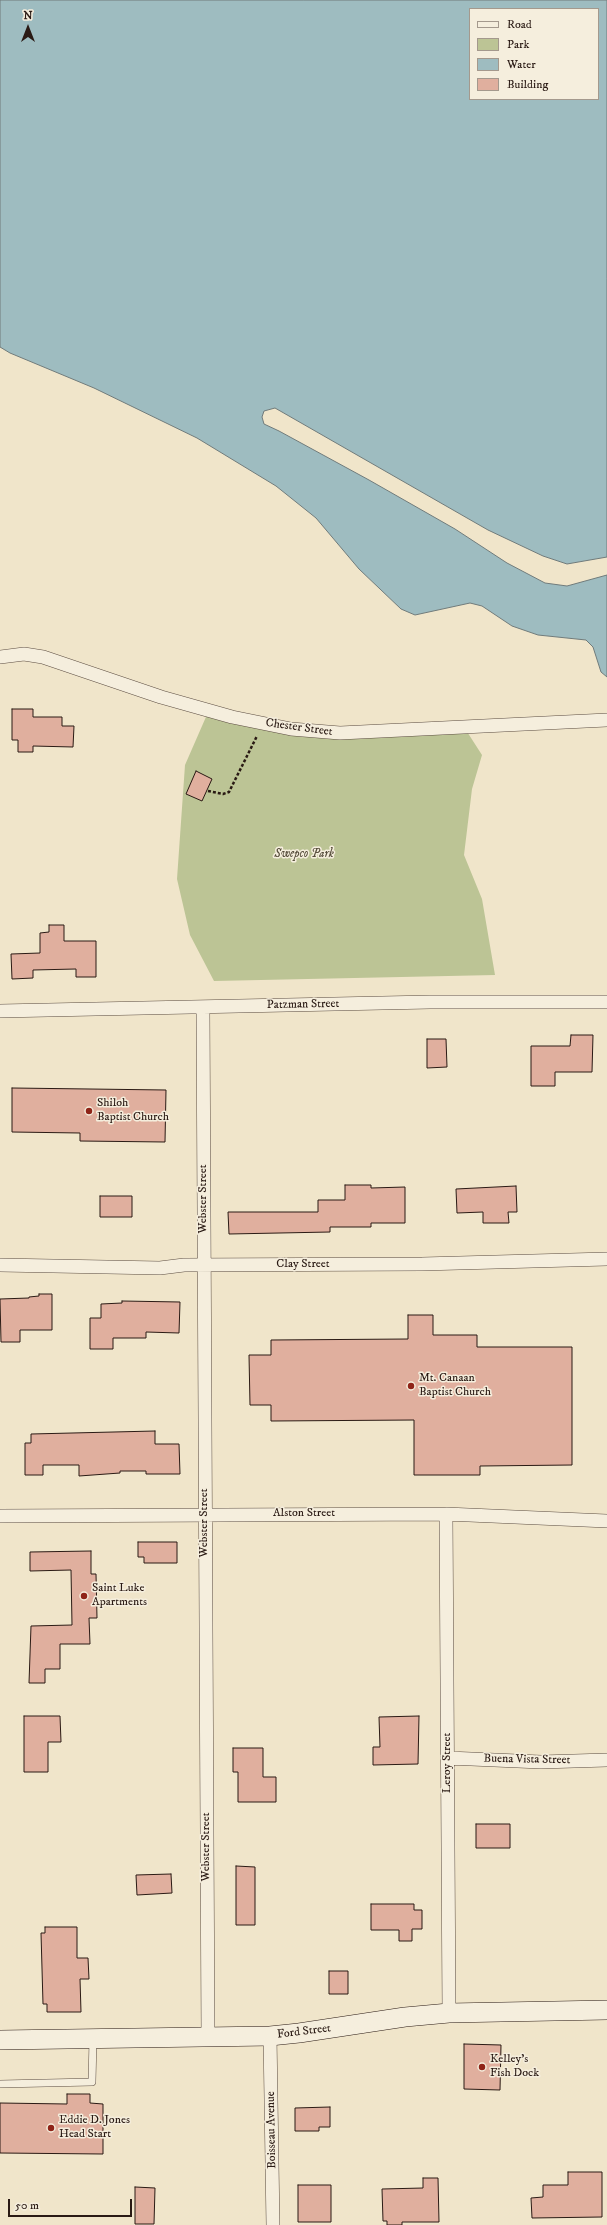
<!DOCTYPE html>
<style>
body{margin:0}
#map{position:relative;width:607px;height:2225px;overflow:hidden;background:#f0e5ca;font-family:"IM FELL DW Pica",serif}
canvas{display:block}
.legend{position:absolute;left:469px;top:8px;width:130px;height:92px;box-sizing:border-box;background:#f5eedd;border:1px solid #a4998d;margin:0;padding:5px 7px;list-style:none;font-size:12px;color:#2a1a14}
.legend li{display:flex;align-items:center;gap:8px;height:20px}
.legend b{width:20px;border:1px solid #a4998d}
.north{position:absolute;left:8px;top:8px;width:40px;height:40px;-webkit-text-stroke:3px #f5eedd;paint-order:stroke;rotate:0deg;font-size:11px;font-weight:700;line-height:16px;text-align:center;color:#2a1a14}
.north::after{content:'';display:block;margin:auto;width:14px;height:18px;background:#2a1a14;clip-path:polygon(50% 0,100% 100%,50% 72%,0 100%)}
.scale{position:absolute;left:8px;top:2199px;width:124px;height:18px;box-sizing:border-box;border:2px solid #2a1a14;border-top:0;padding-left:5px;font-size:12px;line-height:14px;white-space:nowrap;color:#2a1a14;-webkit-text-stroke:3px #f5eedd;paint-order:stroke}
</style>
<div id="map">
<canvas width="607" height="2225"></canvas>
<ul class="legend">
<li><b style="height:5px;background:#f5eedd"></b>Road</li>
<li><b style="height:11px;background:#bcc495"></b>Park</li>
<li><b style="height:11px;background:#9ebcc0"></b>Water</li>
<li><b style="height:11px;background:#e0af9e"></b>Building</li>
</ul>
<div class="north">N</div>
<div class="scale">50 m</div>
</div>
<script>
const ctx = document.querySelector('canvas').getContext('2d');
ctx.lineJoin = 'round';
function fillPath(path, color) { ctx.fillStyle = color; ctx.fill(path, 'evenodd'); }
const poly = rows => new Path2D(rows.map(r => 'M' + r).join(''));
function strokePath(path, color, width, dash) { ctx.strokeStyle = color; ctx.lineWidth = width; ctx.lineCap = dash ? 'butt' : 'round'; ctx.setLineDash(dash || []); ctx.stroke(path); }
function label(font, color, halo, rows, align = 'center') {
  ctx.font = font + ' "IM FELL DW Pica",serif'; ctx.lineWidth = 3; ctx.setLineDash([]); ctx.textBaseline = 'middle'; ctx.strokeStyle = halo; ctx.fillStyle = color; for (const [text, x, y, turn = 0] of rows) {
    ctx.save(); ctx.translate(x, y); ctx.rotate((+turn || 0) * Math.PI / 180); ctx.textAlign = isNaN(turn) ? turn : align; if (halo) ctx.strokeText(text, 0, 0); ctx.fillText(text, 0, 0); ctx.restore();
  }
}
const green = poly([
 [209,710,291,729,464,727,482,755,472,789,464,855,482,899,495,975,214,981,190,935,177,879,185,765]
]);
const water = poly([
 [0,0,607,0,607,557,567,564,543,556,488,530,275,408,264,411,262,417,264,424,279,431,369,480,455,529,507,563,545,583,567,586,607,575,607,677,601,672,593,647,586,640,538,635,512,626,482,606,470,603,415,615,401,609,359,569,316,518,276,486,197,438,94,388,10,353,0,347,0,0],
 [470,9,598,9,598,99,470,99,470,9]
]);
const building = poly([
 [12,709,33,709,33,717,62,717,62,726,74,726,73,747,33,746,33,752,18,752,18,740,12,740,12,709],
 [196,771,212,779,202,801,186,794,196,771],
 [49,925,64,925,64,941,96,941,96,977,76,977,76,969,33,970,33,978,12,979,11,954,40,953,40,933,49,932,49,925],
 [571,1035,593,1035,592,1072,555,1072,555,1086,531,1086,531,1046,570,1046,571,1035],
 [427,1039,446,1039,447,1067,427,1068,427,1039],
 [12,1088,166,1090,165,1142,80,1141,80,1133,12,1132,12,1088],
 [345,1185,371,1185,371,1188,405,1187,405,1223,371,1223,371,1227,330,1227,330,1232,229,1234,228,1212,318,1212,318,1200,345,1200,345,1185],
 [516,1186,517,1212,508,1212,509,1223,483,1223,483,1212,457,1213,456,1189,516,1186],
 [100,1196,132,1196,132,1217,100,1217,100,1196],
 [39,1294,52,1294,52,1330,20,1330,20,1342,1,1342,0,1299,29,1298,29,1297,39,1296,39,1294],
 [122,1301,180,1302,179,1333,146,1332,146,1338,113,1338,113,1349,90,1349,90,1318,101,1318,101,1304,122,1303,122,1301],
 [408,1315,433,1315,433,1335,477,1335,477,1347,572,1347,572,1465,480,1466,480,1475,414,1475,414,1420,271,1421,271,1405,250,1405,249,1355,271,1355,271,1340,408,1339,408,1315],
 [155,1431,155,1444,179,1444,180,1474,146,1474,146,1471,120,1471,120,1473,79,1476,79,1465,43,1465,43,1475,25,1475,25,1443,31,1443,31,1434,155,1431],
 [138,1542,177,1542,177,1563,144,1563,144,1557,138,1557,138,1542],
 [91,1551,91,1574,96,1574,97,1618,89,1618,90,1644,60,1644,60,1669,45,1669,45,1683,29,1683,31,1626,72,1625,71,1570,30,1571,30,1552,91,1551],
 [24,1716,60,1716,61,1742,48,1742,48,1772,24,1772,24,1716],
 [419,1716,418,1764,373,1765,373,1747,380,1747,379,1717,419,1716],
 [233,1748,263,1748,263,1777,276,1777,276,1802,238,1802,238,1772,233,1772,233,1748],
 [476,1824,510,1824,510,1848,476,1848,476,1824],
 [236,1866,255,1867,255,1925,236,1925,236,1866],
 [171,1874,172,1893,137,1895,136,1875,171,1874],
 [371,1904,414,1904,414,1910,422,1910,422,1929,412,1929,412,1941,399,1941,399,1930,371,1930,371,1904],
 [45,1927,77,1927,77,1958,88,1958,89,1979,80,1979,81,2012,47,2012,47,2004,43,2004,41,1933,45,1933,45,1927],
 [329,1971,348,1971,348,1994,329,1994,329,1971],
 [464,2044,501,2045,500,2090,464,2089,464,2044],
 [67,2094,90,2094,90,2103,103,2104,103,2154,0,2153,0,2103,67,2104,67,2094],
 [330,2107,330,2127,319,2127,319,2131,295,2131,295,2108,330,2107],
 [568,2172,602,2172,602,2217,532,2218,531,2198,543,2197,543,2185,568,2185,568,2172],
 [423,2178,438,2178,439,2222,402,2222,402,2225,387,2225,387,2221,383,2221,382,2189,423,2188,423,2178],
 [298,2185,331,2185,331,2222,298,2222,298,2185],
 [135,2187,155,2188,154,2224,135,2224,135,2187]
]);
const path = poly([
 [208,791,223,794,229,792,257,736]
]);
const service = poly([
 [0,2084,92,2082,93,2039]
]);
const minor = poly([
 [0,657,24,654,43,657,161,697,232,717,291,729,340,733,607,720],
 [203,1008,208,2038],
 [0,1011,430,1002,607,1002],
 [0,1265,160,1268,184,1265,422,1264,607,1259],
 [446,1514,449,2013],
 [0,1516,446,1514,607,1521],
 [448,1758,541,1762,607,1760],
 [270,2036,273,2225]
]);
const secondary = poly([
 [0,2040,270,2036,299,2033,405,2017,449,2013,607,2010]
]);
const markers = [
 [89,1111,4,"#8f2418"],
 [411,1386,4,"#8f2418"],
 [84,1596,4,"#8f2418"],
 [482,2067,4,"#8f2418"],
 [51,2128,4,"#8f2418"]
];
const streetNames = [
 ["Chester Street",299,728,8],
 ["Patzman Street",303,1005,-1],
 ["Webster Street",204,1199,-90],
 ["Clay Street",303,1265],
 ["Alston Street",304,1514],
 ["Webster Street",205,1523,-90],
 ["Buena Vista Street",527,1760,1],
 ["Leroy Street",448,1763,-90],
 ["Webster Street",207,1847,-90],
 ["Ford Street",304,2032,-7],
 ["Boisseau Avenue",272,2130,-91]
];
const parkNames = [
 ["Swepco Park",304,855]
];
const poiNames = [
 ["Shiloh",97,1104],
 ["Baptist Church",97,1118],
 ["Mt. Canaan",419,1379],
 ["Baptist Church",419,1393],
 ["Saint Luke",92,1589],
 ["Apartments",92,1603],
 ["Kelley's",490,2060],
 ["Fish Dock",490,2074],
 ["Eddie D. Jones",59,2121],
 ["Head Start",59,2135]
];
fillPath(green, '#bcc495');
fillPath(water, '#9ebcc0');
strokePath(water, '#707b7b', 1);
fillPath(building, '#e0af9e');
strokePath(building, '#2a1a14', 1);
strokePath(service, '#5c4d42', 8);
strokePath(minor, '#5c4d42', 14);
strokePath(secondary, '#2a1a14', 20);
strokePath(path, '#2a1a14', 2.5, [3, 2]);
strokePath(service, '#f5eedd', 7);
strokePath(minor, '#f5eedd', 13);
strokePath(secondary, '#f5eedd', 19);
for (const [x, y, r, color] of markers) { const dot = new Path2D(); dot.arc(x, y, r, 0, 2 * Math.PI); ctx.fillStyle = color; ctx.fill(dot); strokePath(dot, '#f5eedd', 1.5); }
label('12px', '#2a1a14', '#f5eedd', streetNames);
label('italic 12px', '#564d3b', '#f5eedd', parkNames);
label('12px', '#2a1a14', '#f5eedd', poiNames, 'left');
</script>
